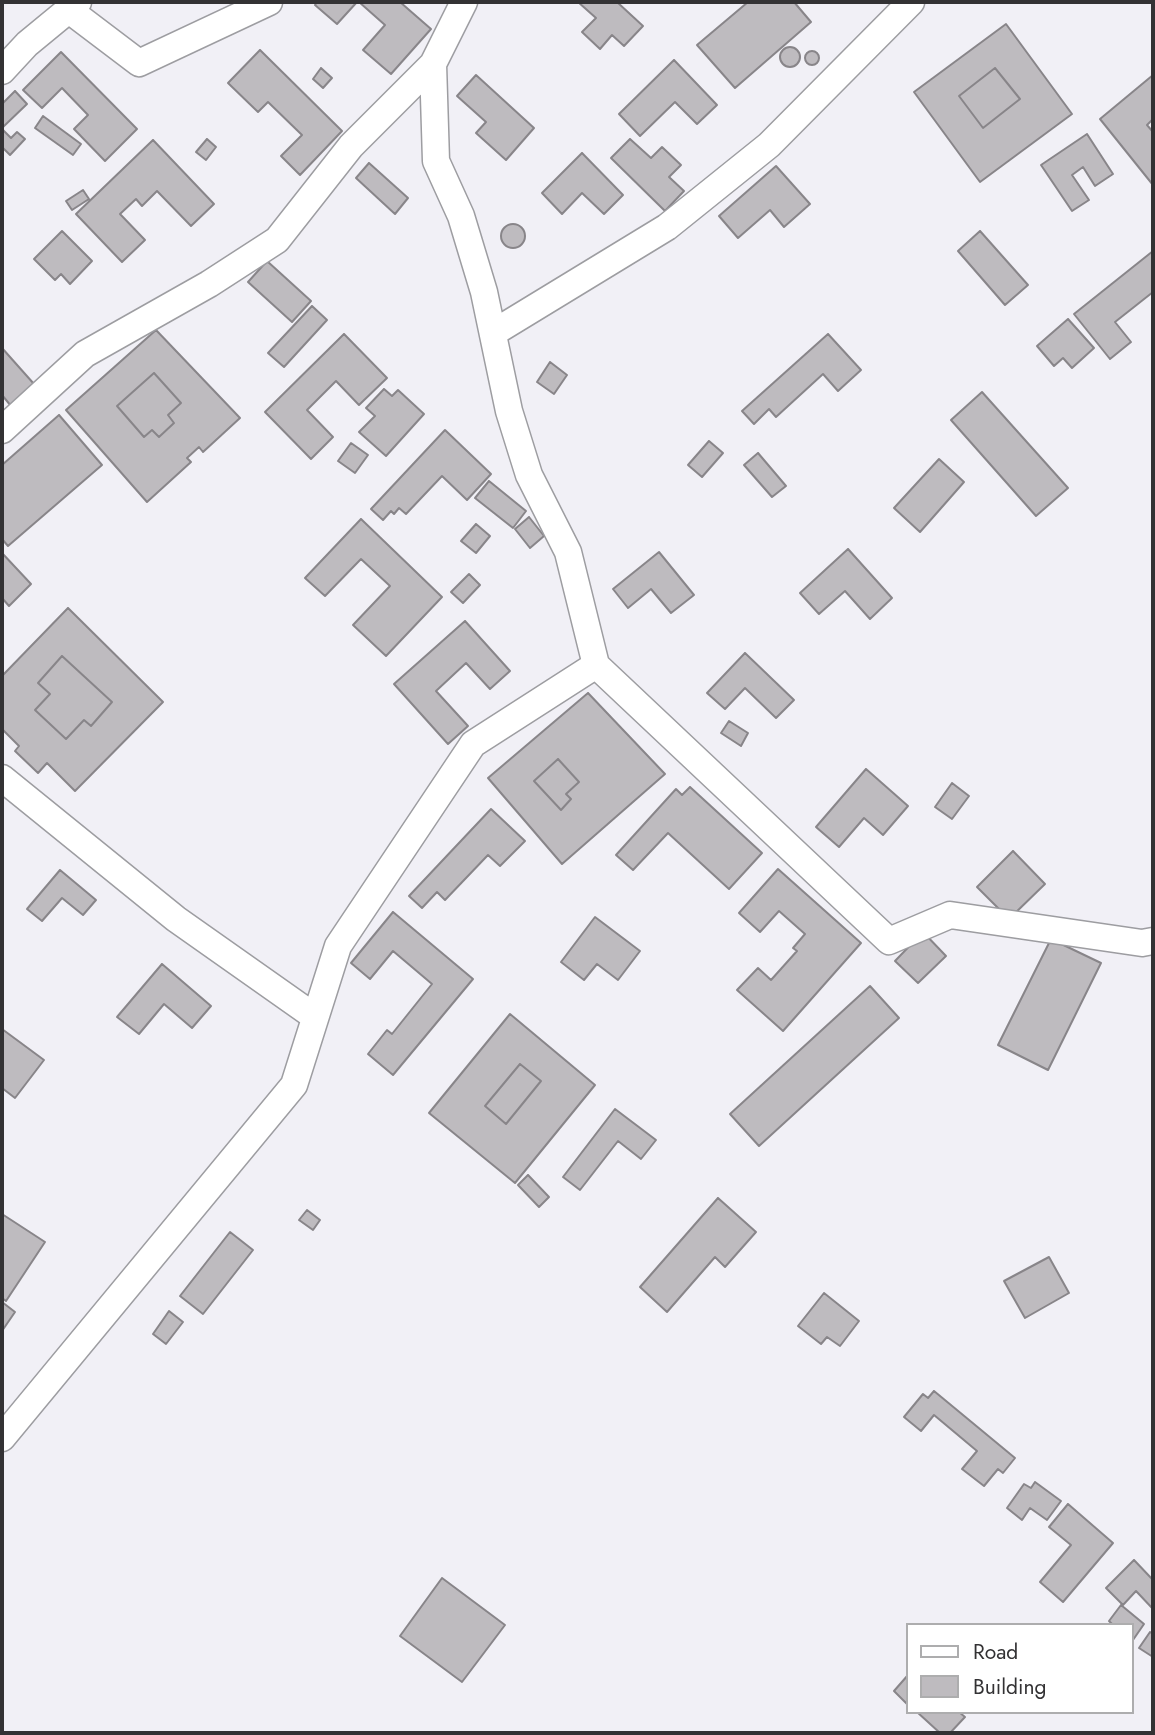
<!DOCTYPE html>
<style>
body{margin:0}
#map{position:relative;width:1155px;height:1735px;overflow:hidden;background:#f1f0f6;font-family:Jost,sans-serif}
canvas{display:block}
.frame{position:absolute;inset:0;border:4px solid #333234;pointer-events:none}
.legend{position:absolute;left:906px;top:1623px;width:228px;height:91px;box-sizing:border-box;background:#fff;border:2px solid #adadae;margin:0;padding:9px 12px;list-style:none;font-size:21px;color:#333234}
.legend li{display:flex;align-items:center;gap:14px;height:35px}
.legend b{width:35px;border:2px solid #adadae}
</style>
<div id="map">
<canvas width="1155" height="1735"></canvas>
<div class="frame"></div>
<ul class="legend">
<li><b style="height:9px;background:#fff"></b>Road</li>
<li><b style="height:19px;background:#bebbbf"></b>Building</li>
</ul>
</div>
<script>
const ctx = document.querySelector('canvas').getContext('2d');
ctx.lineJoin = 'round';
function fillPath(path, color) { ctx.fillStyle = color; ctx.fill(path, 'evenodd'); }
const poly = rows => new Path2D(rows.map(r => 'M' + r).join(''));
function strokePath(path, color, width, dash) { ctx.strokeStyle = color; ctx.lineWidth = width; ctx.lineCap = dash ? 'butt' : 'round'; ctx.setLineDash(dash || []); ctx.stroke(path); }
const building = poly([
 [317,2,357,2,337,24,315,5,317,2],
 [359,2,400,2,431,29,391,74,363,50,385,25,359,2],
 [578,2,617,2,643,26,624,46,612,35,600,49,582,32,596,18,578,2],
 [748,2,794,2,811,22,735,88,697,45,748,2],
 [1006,24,1072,114,980,182,914,92,1006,24],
 [995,68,1020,99,983,128,959,96,995,68],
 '780 57a10 10 0 1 1 20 0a10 10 0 1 1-20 0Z',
 [260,50,342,131,300,175,281,156,302,135,268,102,258,112,228,83,260,50],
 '805 58a7 7 0 1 1 14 0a7 7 0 1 1-14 0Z',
 [61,52,137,129,105,161,74,129,88,115,62,88,42,108,23,90,61,52],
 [674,60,717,105,697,124,675,102,640,136,619,114,674,60],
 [321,68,332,78,323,88,313,79,321,68],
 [995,68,1020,99,983,128,959,96,995,68],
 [476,75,534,128,506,160,476,133,486,122,457,96,476,75],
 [1153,75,1153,119,1147,125,1153,132,1153,185,1100,119,1153,75],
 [15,91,27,104,2,128,2,104,15,91],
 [43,116,81,144,73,155,35,128,43,116],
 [2,129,11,138,17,132,25,139,10,155,2,147,2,129],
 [1087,134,1113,174,1095,186,1083,167,1072,175,1089,200,1072,211,1041,165,1087,134],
 [207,139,216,147,206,160,196,152,207,139],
 [630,139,651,158,662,147,681,165,669,177,684,191,665,211,611,158,630,139],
 [153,140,214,204,191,226,157,191,142,206,136,199,120,214,145,240,122,262,76,214,153,140],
 [582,153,623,195,604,214,582,193,562,214,542,193,582,153],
 [369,163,408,198,395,214,356,178,369,163],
 [776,166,810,204,784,227,770,210,738,238,719,216,776,166],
 [83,190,89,199,72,210,66,201,83,190],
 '501 236a12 12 0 1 1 24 0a12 12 0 1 1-24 0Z',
 [62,231,92,261,70,284,61,274,55,280,34,259,62,231],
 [980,231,1028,285,1005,305,958,251,980,231],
 [1153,251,1153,292,1115,322,1131,342,1110,359,1074,314,1153,251],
 [267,261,311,301,292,322,248,282,267,261],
 [312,306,327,320,284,367,268,353,312,306],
 [1068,319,1094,348,1072,368,1063,358,1054,366,1037,346,1068,319],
 [156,330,240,418,203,452,199,447,187,458,191,462,147,502,66,410,156,330],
 [154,373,181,403,168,415,174,423,159,437,152,430,144,437,117,406,154,373],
 [344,334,387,378,359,405,336,381,307,410,333,437,311,459,265,412,344,334],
 [828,334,861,370,838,391,823,374,776,417,769,409,754,424,742,411,828,334],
 [2,348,34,384,11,406,2,395,2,348],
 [550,362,567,375,554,394,537,382,550,362],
 [154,373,181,403,168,415,174,423,159,437,152,430,144,437,117,406,154,373],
 [384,389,392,396,398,390,424,414,386,456,359,432,375,416,366,408,384,389],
 [982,392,1068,488,1036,516,951,420,982,392],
 [59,415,102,465,8,546,2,539,2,465,59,415],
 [445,430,491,474,467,500,442,476,406,514,399,508,394,514,391,511,383,520,371,509,445,430],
 [709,441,723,453,702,477,688,465,709,441],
 [351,443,368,455,355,473,338,461,351,443],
 [758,453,786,486,772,497,744,465,758,453],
 [939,459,964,482,920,532,894,508,939,459],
 [489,481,526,511,513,528,475,498,489,481],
 [529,517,544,536,530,548,515,529,529,517],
 [361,519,442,597,386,656,353,625,390,586,361,559,325,596,305,578,361,519],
 [476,524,490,536,476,553,461,541,476,524],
 [848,549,892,598,870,619,845,591,819,614,800,593,848,549],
 [659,552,694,595,671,613,651,589,628,608,613,589,659,552],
 [2,553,31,584,9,606,2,598,2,553],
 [469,574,480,585,463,603,451,592,469,574],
 [68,608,163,702,75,791,47,763,38,773,15,751,19,746,2,729,2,676,68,608],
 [62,656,112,702,91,726,84,720,66,739,35,710,50,694,38,683,62,656],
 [465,621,510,671,490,689,466,663,436,691,468,726,448,744,394,684,465,621],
 [745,653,794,700,776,718,745,688,725,709,707,693,745,653],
 [62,656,112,702,91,726,84,720,66,739,35,710,50,694,38,683,62,656],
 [588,693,665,774,562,864,488,778,588,693],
 [558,759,579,782,566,794,571,799,561,810,534,781,558,759],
 [729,721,748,733,741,746,721,733,729,721],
 [558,759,579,782,566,794,571,799,561,810,534,781,558,759],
 [866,769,908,806,883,835,864,818,839,847,816,827,866,769],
 [952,783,969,796,952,819,935,807,952,783],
 [690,787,762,853,729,889,668,833,633,870,616,855,676,789,682,795,690,787],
 [491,809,525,841,500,866,488,855,445,900,437,892,422,908,409,896,491,809],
 [1013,851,1045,884,1009,919,977,887,1013,851],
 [778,869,861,943,783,1031,737,990,758,968,771,980,797,951,793,948,805,934,779,911,760,932,739,913,778,869],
 [60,870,96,900,83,915,62,898,42,921,27,909,60,870],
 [393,912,473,979,393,1075,368,1054,387,1030,392,1034,432,984,393,951,370,979,351,963,393,912],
 [595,917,640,951,618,980,597,964,584,980,561,962,595,917],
 [923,932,946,956,918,983,895,961,923,932],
 [1051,939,1101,963,1048,1070,998,1045,1051,939],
 [162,964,211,1006,192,1028,164,1004,139,1034,117,1017,162,964],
 [870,986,899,1018,759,1146,730,1114,870,986],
 [510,1014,595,1085,515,1183,429,1113,510,1014],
 [520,1064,541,1081,506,1124,485,1106,520,1064],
 [2,1029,44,1060,15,1098,2,1088,2,1029],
 [520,1064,541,1081,506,1124,485,1106,520,1064],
 [615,1109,656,1140,641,1159,618,1141,580,1190,563,1177,615,1109],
 [528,1175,549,1197,539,1207,518,1185,528,1175],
 [718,1198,756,1232,725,1267,715,1257,667,1312,640,1287,718,1198],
 [307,1210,320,1220,313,1230,299,1220,307,1210],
 [2,1214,45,1242,6,1301,2,1298,2,1214],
 [230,1232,253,1250,203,1314,180,1296,230,1232],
 [1049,1257,1069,1293,1025,1318,1004,1281,1049,1257],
 [824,1293,859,1321,840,1346,827,1337,821,1344,798,1326,824,1293],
 [2,1302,15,1312,2,1331,2,1302],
 [169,1311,183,1322,166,1344,153,1334,169,1311],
 [934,1391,1015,1458,1003,1473,998,1469,984,1486,962,1469,977,1451,934,1415,921,1431,904,1417,923,1394,928,1398,934,1391],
 [1035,1482,1061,1501,1047,1520,1030,1508,1022,1520,1007,1508,1024,1484,1031,1488,1035,1482],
 [1068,1504,1113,1543,1063,1602,1040,1582,1071,1545,1049,1527,1068,1504],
 [1134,1560,1153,1580,1153,1609,1136,1591,1123,1605,1106,1588,1134,1560],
 [442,1578,505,1625,462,1682,400,1636,442,1578],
 [1121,1605,1144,1624,1133,1640,1132,1625,1113,1625,1109,1621,1121,1605],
 [1150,1632,1153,1634,1153,1657,1139,1648,1150,1632],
 [908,1675,908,1705,894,1691,908,1675],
 [917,1712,959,1712,965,1717,950,1733,940,1733,917,1712]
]);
const minor = poly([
 [464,2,433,64,436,161,461,216,484,292,509,411,529,475,568,552,596,665],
 [69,10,139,63,269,2],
 [2,71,27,44,78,2],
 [493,333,667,227,769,145,911,2],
 [2,430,85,354,209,284,277,240,351,146,433,64],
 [2,778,176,919,315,1017],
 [2,1438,294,1085,338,946,473,744,596,665,889,941,950,915,1142,943,1153,941]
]);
fillPath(building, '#bebbbf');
strokePath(building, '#888589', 2);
strokePath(minor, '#9d9da1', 29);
strokePath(minor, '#fff', 26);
</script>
